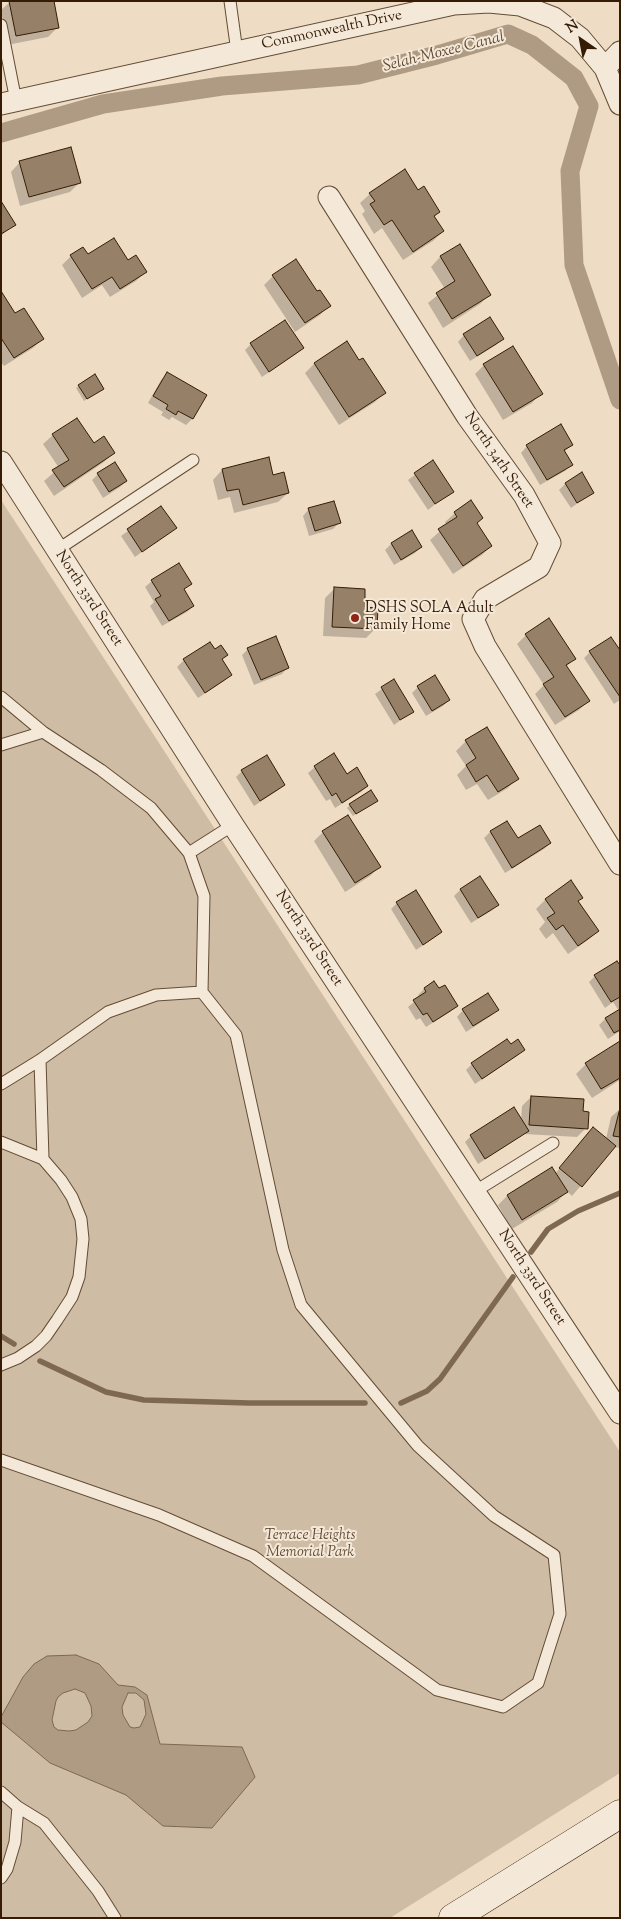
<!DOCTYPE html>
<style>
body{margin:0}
#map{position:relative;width:621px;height:1919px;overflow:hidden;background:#eeddc4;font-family:"Sorts Mill Goudy",serif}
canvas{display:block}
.frame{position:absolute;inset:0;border:2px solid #361c05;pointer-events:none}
.north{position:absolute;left:556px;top:15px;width:50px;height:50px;-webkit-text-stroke:4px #f4e9d9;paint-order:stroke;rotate:327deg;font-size:14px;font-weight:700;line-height:20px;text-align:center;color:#361c05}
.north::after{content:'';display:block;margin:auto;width:18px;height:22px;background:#361c05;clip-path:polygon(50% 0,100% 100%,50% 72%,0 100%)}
</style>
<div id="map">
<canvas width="621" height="1919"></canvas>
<div class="frame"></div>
<div class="north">N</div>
</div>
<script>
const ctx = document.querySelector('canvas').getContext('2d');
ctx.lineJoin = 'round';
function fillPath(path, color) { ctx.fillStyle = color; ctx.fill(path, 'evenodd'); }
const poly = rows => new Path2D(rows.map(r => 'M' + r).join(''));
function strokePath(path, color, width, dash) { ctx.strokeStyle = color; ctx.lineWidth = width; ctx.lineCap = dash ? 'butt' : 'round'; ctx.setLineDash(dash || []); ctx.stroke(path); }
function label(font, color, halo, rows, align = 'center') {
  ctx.font = font + ' "Sorts Mill Goudy",serif'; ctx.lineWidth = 4; ctx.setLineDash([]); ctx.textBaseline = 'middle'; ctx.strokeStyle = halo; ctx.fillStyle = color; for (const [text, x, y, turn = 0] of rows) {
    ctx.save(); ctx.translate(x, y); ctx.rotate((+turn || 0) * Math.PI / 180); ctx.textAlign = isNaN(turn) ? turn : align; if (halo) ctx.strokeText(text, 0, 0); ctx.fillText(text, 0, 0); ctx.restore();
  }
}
const green = poly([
 [1,500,620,1452,620,1773,390,1918,1,1918]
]);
const water = poly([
 [76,1655,99,1664,118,1685,135,1687,147,1695,160,1744,242,1747,255,1777,212,1828,163,1826,126,1795,50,1763,1,1722,1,1717,23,1677,34,1664,47,1656,76,1655],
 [75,1689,85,1693,91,1706,92,1716,88,1722,76,1730,69,1731,58,1730,54,1727,52,1720,56,1701,58,1697,63,1693,75,1689],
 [128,1693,136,1693,144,1700,146,1714,140,1727,134,1728,130,1727,123,1715,122,1707,128,1693]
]);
const shadow = poly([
 [10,2,57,28,48,37,7,45,1,10],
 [20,162,79,183,70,192,20,206,11,172],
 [418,192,439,212,434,217,443,231,433,241,403,260,382,228,374,234,362,214,365,211,360,203,370,194],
 [1,204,14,224,1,236],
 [459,246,489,295,480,304,443,328,428,303,445,289,431,267,440,257],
 [87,255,128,262,145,272,136,281,110,297,102,285,82,298,62,265,71,256],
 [273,276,317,293,329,305,320,315,295,332,264,285],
 [1,293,15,315,42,339,33,348,4,366,1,362],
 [464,335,502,339,496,345,470,361,458,342],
 [251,344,303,348,296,354,262,377,245,350],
 [359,362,384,392,375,402,339,425,305,373,314,364],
 [484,365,541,393,532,403,503,420,475,374],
 [167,374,205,396,192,419,186,425,172,417,169,420,161,415,163,412,148,403,161,380],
 [79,386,99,391,84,401,76,388],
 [76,419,93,445,113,453,104,462,54,496,44,481,59,468,43,444,53,435],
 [572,445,564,452,571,464,565,471,540,485,521,453,527,446],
 [432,462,452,491,428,510,408,480],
 [222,470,272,476,288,493,278,502,234,513,230,497,218,500,213,480],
 [98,474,126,481,120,487,103,498,92,480],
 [581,474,593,492,571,508,559,490,565,484],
 [161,507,175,528,135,557,121,536],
 [309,509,339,523,333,529,309,536,303,516],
 [455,513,476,524,491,546,482,555,453,574,430,540,447,525,445,522],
 [412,532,421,547,415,553,394,565,385,550,391,544],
 [152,581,190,584,183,590,193,606,187,612,162,626,150,606,154,602,145,587],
 [334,589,363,608,376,628,366,638,323,636,325,598],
 [526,635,574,659,566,667,588,701,579,710,555,725,535,694,544,685,517,644],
 [210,643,231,674,224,681,198,698,177,667,184,660],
 [248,649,288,667,282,674,254,685,242,655],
 [590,652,620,653,620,700,614,704,584,658],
 [393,681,412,712,394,725,375,694],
 [418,687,449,700,443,706,426,716,412,693],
 [487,728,517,778,508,788,488,800,477,784,466,790,457,775,466,766,456,751,466,741],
 [315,767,346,775,367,786,361,792,335,808,330,799,326,801,308,773],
 [242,771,284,785,277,791,254,806,236,777],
 [373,803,353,816,347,808,350,805],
 [507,822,518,840,550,843,544,849,505,873,484,838,490,832],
 [323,832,379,867,370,876,345,892,314,841],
 [480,878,497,905,491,911,471,923,454,896,460,890],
 [571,882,582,898,577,902,597,931,588,940,568,954,553,933,546,939,539,929,545,922,536,909,545,900],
 [397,903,440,932,434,938,416,950,391,909],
 [620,968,620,1031,608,1039,599,1025,605,1019,619,1011,613,1002,605,1008,589,982,595,976],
 [434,983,439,990,456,1006,450,1012,426,1027,420,1018,416,1020,408,1007,420,997,418,995,424,989],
 [463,1010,497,1010,491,1016,466,1032,457,1017],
 [507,1041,511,1046,523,1050,517,1056,475,1084,466,1070,472,1064],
 [620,1043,620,1080,592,1098,576,1074,586,1064],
 [531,1097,581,1113,586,1128,577,1137,524,1134,478,1164,465,1142,471,1136,521,1120,522,1106],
 [620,1109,620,1148,614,1147,572,1196,567,1191,557,1202,512,1229,498,1205,507,1196,555,1174,584,1138,606,1139,611,1117]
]);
const stream = poly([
 [531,1252,548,1229,578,1211,620,1193],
 [1,1336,14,1344],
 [40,1361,106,1392,144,1400,249,1403,365,1403],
 [401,1403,427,1391,440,1379,513,1277]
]);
const canal = poly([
 [1,133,103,104,222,86,358,75,437,55,508,34,532,45,574,78,589,106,570,171,574,265,620,400]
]);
const building = poly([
 [9,1,54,1,59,28,16,36,9,1],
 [71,147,81,183,29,197,19,161,71,147],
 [405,169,418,190,424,186,440,212,434,216,444,231,413,252,392,220,384,225,370,204,375,201,369,193,405,169],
 [1,201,16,225,1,234,1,201],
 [114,238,128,260,136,255,147,272,120,289,112,277,92,289,70,255,83,247,88,254,114,238],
 [460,244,491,295,452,319,436,293,455,281,440,256,460,244],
 [296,259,317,291,320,290,331,306,305,323,272,275,296,259],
 [1,291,15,313,24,308,44,339,14,358,1,338,1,291],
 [490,317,504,339,477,356,463,334,490,317],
 [285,320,304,348,269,372,250,343,285,320],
 [347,341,359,360,363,358,386,393,349,417,314,363,347,341],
 [513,346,543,394,513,412,483,364,513,346],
 [167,372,207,395,193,419,178,411,176,415,166,409,168,405,153,396,167,372],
 [95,374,104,389,87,399,78,385,95,374],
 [77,418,94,443,104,436,115,453,64,487,52,470,69,460,52,434,77,418],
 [561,424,573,445,564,450,573,465,547,480,526,445,561,424],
 [269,457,273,475,284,472,289,493,243,505,239,489,227,491,222,469,269,457],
 [433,460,454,492,435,504,414,473,433,460],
 [115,462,127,481,109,492,97,473,115,462],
 [582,472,594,493,577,503,565,483,582,472],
 [471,500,483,518,477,523,492,546,463,566,438,529,457,517,454,512,471,500],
 [334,501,341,523,315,531,308,508,334,501],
 [161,506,177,528,142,552,127,529,161,506],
 [412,530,422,547,401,560,391,543,412,530],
 [179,563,192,584,184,589,194,606,169,621,155,599,161,596,151,580,179,563],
 [334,587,365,589,365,607,378,608,377,629,332,627,334,587],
 [549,618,576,659,566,665,590,701,565,717,543,684,554,677,525,634,549,618],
 [276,636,289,668,261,680,247,648,276,636],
 [611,637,620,650,620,697,589,651,611,637],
 [210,642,215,649,221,645,228,655,222,659,232,675,205,693,183,659,210,642],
 [435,675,450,700,432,711,417,686,435,675],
 [394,679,414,712,400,720,381,687,394,679],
 [487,727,519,779,498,792,487,775,476,782,466,765,476,758,465,740,487,727],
 [334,753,347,774,357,767,368,786,342,803,336,793,332,796,314,766,334,753],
 [267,755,285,785,260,801,241,770,267,755],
 [371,790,378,801,356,814,349,804,371,790],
 [348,815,381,867,355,883,322,831,348,815],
 [507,821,518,838,540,825,551,843,512,868,490,831,507,821],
 [480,876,499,905,478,918,460,889,480,876],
 [571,880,583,898,578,901,599,931,578,946,563,925,556,930,547,918,555,913,545,899,571,880],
 [416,890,442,932,423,945,396,902,416,890],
 [617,961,620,965,620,997,611,1002,594,975,617,961],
 [434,981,439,988,445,985,458,1006,433,1022,427,1013,423,1015,413,1000,426,992,424,988,434,981],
 [488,993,499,1010,473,1026,462,1009,488,993],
 [620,1009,620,1030,614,1033,605,1018,620,1009],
 [507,1039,511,1044,518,1039,525,1050,482,1079,471,1063,507,1039],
 [620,1041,620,1078,601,1089,585,1063,620,1041],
 [531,1096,584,1099,583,1111,589,1112,588,1129,529,1125,531,1096],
 [514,1107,529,1131,485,1159,470,1135,514,1107],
 [620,1108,620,1137,613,1136,620,1108],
 [593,1127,616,1146,582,1187,559,1168,593,1127],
 [552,1167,568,1192,522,1220,507,1195,552,1167]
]);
const lane = poly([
 [230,1,237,52],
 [1,25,16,101],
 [57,550,193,460],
 [1,697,43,732,101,770,151,808,189,853],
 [1,745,43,732],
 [40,1060,43,1159],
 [1,1084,40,1060,108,1012,156,995,202,992,204,896,189,853,233,825],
 [1,1142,43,1159,61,1180,72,1197,81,1219,83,1239,79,1277,72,1297,57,1320,46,1336,36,1346,18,1358,1,1365],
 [474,1192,553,1143],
 [1,1460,159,1515,253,1556,437,1690,503,1707,538,1683,560,1614,554,1555,494,1516,418,1446,301,1305,283,1250,236,1035,202,992],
 [1,1792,18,1807,44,1823,98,1891,115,1918],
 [1,1878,7,1869,15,1842,18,1807]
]);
const street = poly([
 [605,68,620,52],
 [1,104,454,4,489,2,520,5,554,18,580,38,605,68,620,104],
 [329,197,467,416,524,495,550,543,539,567,485,599,473,619,485,646,620,864],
 [1,462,233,825,620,1413]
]);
const secondary = poly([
 [453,1918,620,1814]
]);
const markers = [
 [355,618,5,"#8f2418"]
];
const streetNames = [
 ["Commonwealth Drive",332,31,-12],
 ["North 34th Street",498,461,56],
 ["North 33rd Street",88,599,57],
 ["North 33rd Street",308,939,57],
 ["North 33rd Street",531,1278,57]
];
const poiNames = [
 ["DSHS SOLA Adult",365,609],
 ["Family Home",365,626]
];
const parkNames = [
 ["Terrace Heights",310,1536],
 ["Memorial Park",310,1553]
];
const waterNames = [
 ["Selah-Moxee Canal",444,53,-14]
];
fillPath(green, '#cfbca4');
fillPath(water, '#af9b83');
strokePath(water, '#7f6851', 1);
fillPath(shadow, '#0003');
strokePath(stream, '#7f6851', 5.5);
strokePath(canal, '#af9b83', 19);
fillPath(building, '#968068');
strokePath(building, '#361c05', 1);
strokePath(lane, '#644c35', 13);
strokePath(street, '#644c35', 23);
strokePath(secondary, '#361c05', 29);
strokePath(lane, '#f4e9d9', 11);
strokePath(street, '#f4e9d9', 21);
strokePath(secondary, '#f4e9d9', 28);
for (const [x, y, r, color] of markers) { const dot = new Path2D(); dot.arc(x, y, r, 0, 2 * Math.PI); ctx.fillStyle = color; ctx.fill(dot); strokePath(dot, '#f4e9d9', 2); }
label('15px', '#361c05', '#f4e9d9', streetNames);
label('15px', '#361c05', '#f4e9d9', poiNames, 'left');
label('italic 15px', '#644c35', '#f4e9d9', parkNames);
label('italic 16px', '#604831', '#f4e9d9', waterNames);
</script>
